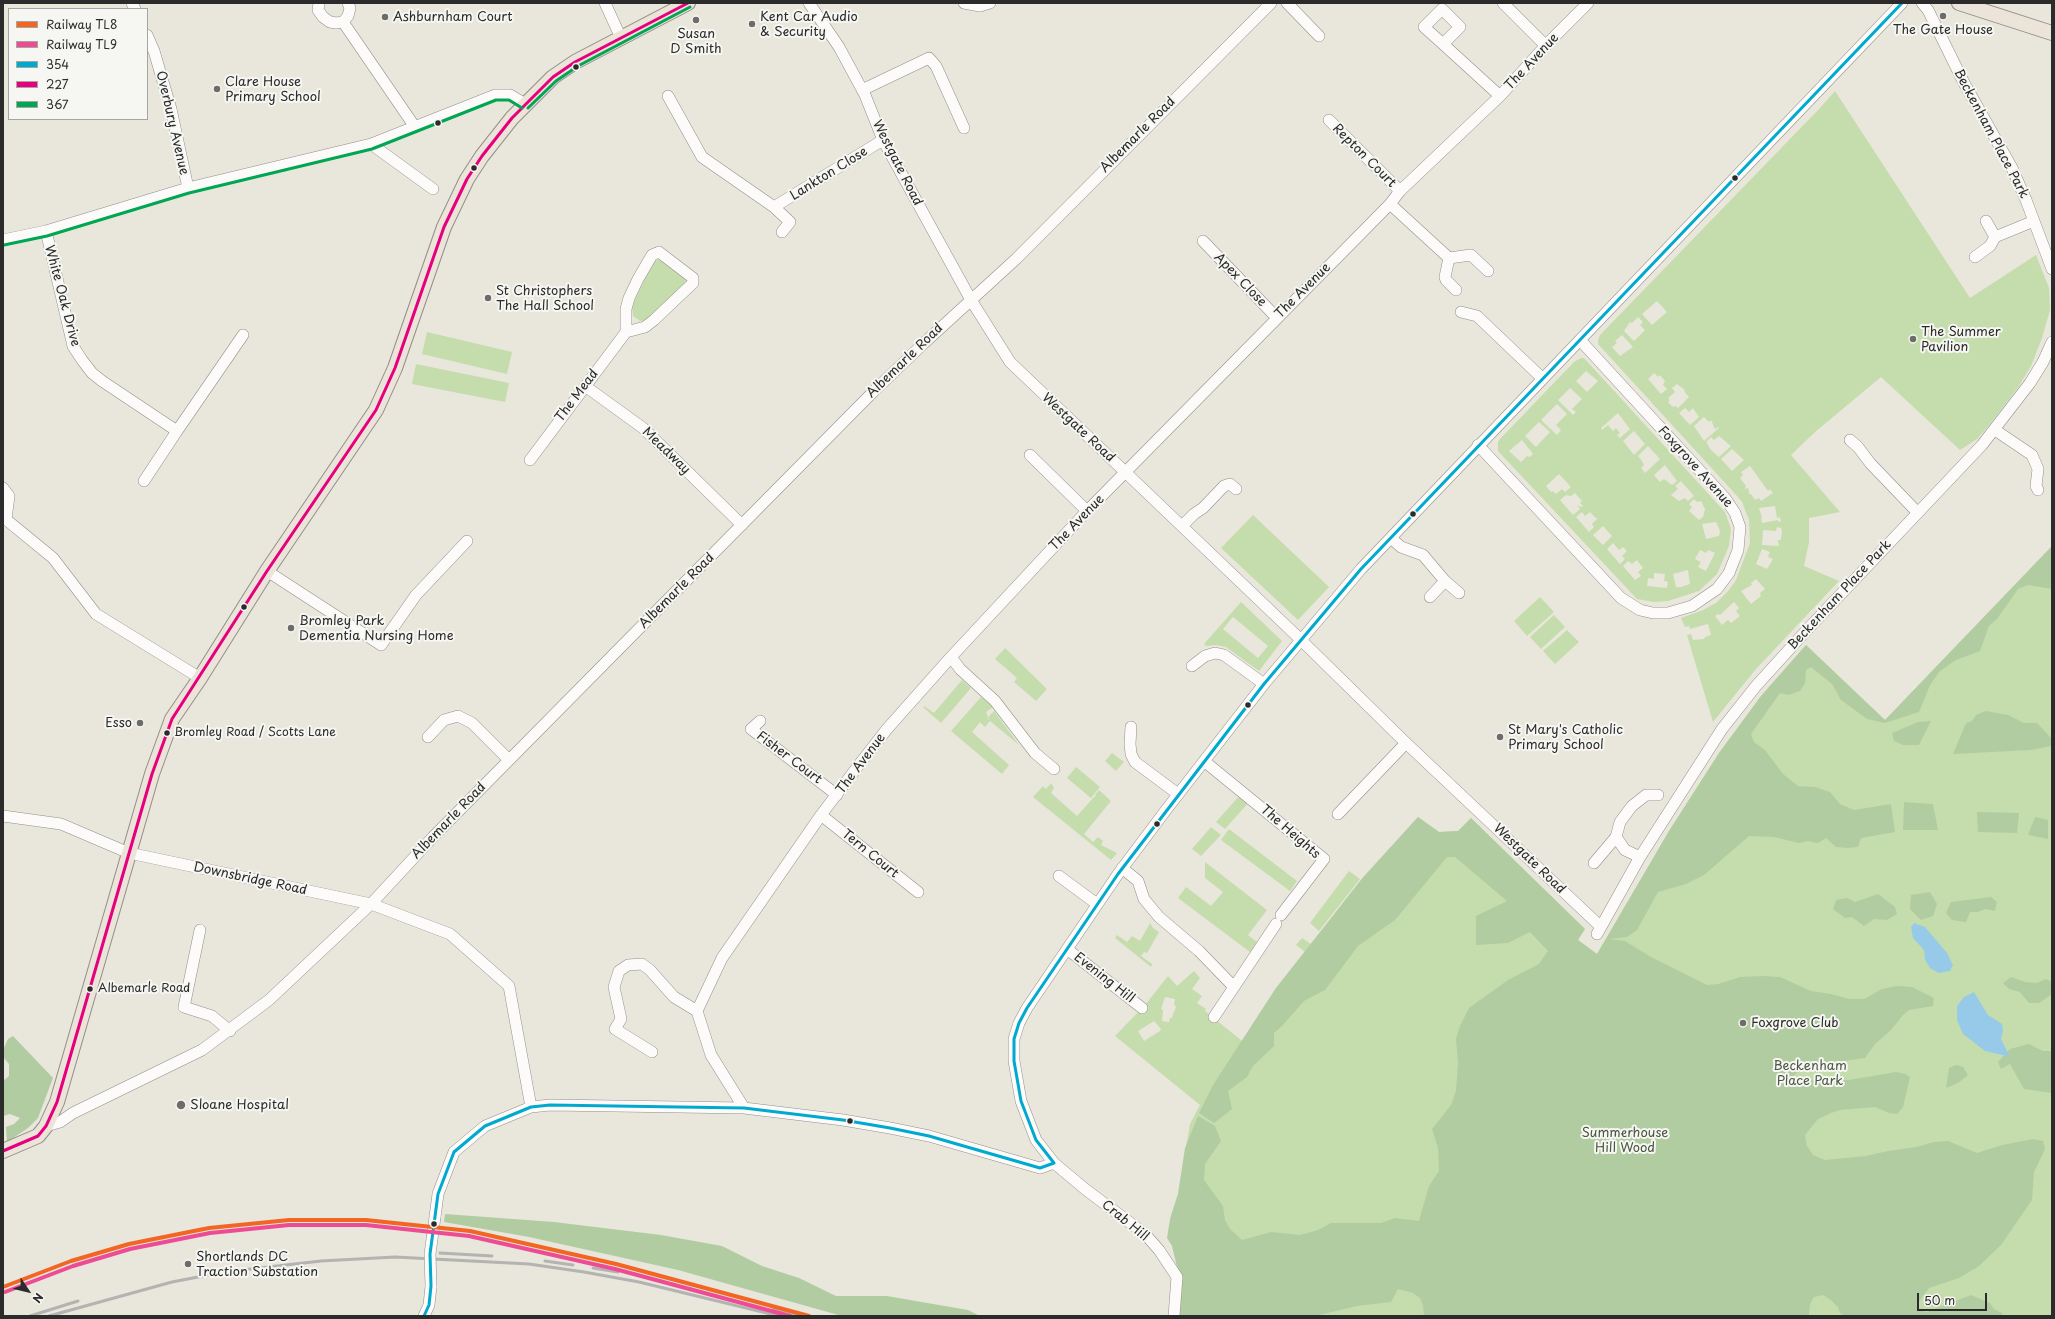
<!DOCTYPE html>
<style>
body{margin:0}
#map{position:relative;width:2055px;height:1319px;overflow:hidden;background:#e9e6dc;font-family:"Playpen Sans",sans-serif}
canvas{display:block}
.frame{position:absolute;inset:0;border:4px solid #2b2b2b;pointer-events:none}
.legend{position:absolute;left:8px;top:8px;width:140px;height:112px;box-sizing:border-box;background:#f6f6f2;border:1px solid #a5a5a2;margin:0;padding:5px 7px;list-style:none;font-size:12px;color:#2b2b2b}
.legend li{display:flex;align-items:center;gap:8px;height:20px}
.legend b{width:20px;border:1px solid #a5a5a2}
.north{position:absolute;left:8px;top:1271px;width:40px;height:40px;-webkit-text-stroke:3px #f6f6f2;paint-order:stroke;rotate:125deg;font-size:11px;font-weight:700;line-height:16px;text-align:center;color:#2b2b2b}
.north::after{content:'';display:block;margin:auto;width:14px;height:18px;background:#2b2b2b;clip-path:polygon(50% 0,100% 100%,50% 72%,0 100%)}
.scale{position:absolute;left:1917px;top:1293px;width:70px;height:18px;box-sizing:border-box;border:2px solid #2b2b2b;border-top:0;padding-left:5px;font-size:12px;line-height:14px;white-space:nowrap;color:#2b2b2b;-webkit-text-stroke:3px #f6f6f2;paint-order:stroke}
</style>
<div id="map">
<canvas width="2055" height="1319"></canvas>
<div class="frame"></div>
<ul class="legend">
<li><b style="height:5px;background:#f26522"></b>Railway TL8</li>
<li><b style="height:5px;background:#ee4b95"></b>Railway TL9</li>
<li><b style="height:5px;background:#00a9ce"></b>354</li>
<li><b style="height:5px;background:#e5007d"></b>227</li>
<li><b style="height:5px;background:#00a651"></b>367</li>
</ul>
<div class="north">N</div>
<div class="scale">50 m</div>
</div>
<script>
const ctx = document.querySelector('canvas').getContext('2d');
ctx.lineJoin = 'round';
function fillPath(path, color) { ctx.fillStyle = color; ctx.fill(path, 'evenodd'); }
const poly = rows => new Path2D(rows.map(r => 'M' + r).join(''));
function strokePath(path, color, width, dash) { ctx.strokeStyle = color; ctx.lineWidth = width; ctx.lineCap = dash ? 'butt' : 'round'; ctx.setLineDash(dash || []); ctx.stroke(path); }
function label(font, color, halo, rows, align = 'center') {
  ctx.font = font + ' "Playpen Sans",sans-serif'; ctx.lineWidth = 4; ctx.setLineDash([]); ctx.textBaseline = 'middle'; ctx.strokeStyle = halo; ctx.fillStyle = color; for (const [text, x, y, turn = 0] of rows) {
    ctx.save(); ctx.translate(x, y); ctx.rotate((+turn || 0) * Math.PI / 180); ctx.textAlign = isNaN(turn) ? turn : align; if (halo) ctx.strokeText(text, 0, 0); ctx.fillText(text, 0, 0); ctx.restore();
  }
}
const green = poly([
 [1835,91,1970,298,2036,255,2049,288,2050,310,2042,338,2031,366,2019,386,1990,424,1977,439,1960,450,1881,377,1815,432,1791,455,1840,512,1809,518,1809,542,1804,566,1839,581,1756,669,1713,722,1687,635,1691,634,1693,640,1704,639,1705,637,1711,635,1708,624,1690,629,1689,626,1685,627,1681,618,1703,610,1716,603,1729,590,1736,580,1750,543,1749,520,1742,502,1738,497,1598,344,1598,340,1600,335,1820,108],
 [1657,301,1667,312,1652,325,1642,314],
 [1638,317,1643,322,1640,325,1645,330,1634,341,1624,331,1630,322,1632,323],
 [1622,335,1633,347,1620,356,1612,347,1617,343,1615,341],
 [1654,373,1658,377,1660,375,1665,381,1663,385,1667,389,1661,394,1648,379],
 [1677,384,1685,390,1684,391,1689,397,1678,408,1675,406,1673,407,1668,402,1670,400,1668,398,1675,392,1672,388],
 [1685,408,1689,412,1693,408,1699,417,1690,425,1679,413],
 [1704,417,1709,422,1711,420,1715,429,1718,427,1719,428,1704,441,1694,426],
 [1719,436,1731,446,1719,457,1711,450,1706,442,1711,437,1714,440],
 [1732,449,1744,460,1732,471,1721,459],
 [1750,466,1768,491,1770,489,1773,493,1761,501,1759,498,1755,500,1751,494,1749,494,1749,491,1748,488,1745,489,1746,486,1740,478,1743,475,1741,472],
 [1775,506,1777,518,1780,517,1781,521,1778,522,1778,520,1762,523,1761,518,1762,518,1759,508],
 [1777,527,1781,528,1782,531,1781,540,1778,540,1779,546,1762,545,1763,530,1776,531],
 [1762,549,1770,552,1768,557,1773,559,1767,569,1756,564],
 [1756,579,1765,589,1760,593,1761,596,1751,604,1741,591,1752,585,1751,583],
 [1734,602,1739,608,1736,611,1740,616,1731,623,1728,620,1722,625,1715,616,1718,614,1720,615],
 [660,259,688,281,650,320,640,321,633,316,632,306,653,262],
 [427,332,512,352,507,374,422,354],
 [1581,358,1584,358,1725,512,1731,529,1729,546,1717,574,1699,591,1668,601,1654,602,1637,599,1498,451,1498,442,1500,439,1574,362],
 [1586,371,1598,381,1587,392,1576,381],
 [1570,388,1582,399,1572,409,1576,412,1573,415,1558,400],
 [1557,404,1567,414,1556,425,1561,430,1557,435,1541,420],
 [1618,413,1630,429,1620,438,1617,435,1620,433,1616,428,1613,431,1608,425,1602,430,1601,428],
 [1539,422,1550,432,1536,447,1525,436],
 [1634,431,1645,444,1634,455,1623,441],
 [1522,440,1533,454,1530,457,1527,456,1521,462,1509,451],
 [1648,446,1660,459,1645,473,1641,468,1644,465,1642,461,1638,456],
 [1665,465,1677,481,1672,485,1664,479,1660,482,1654,475],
 [1559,474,1571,487,1565,492,1562,489,1556,494,1553,491,1551,492,1546,486],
 [1681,481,1694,496,1688,501,1685,498,1679,501,1671,495,1678,489,1675,486],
 [1575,493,1582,501,1580,503,1583,506,1581,507,1577,505,1580,509,1573,515,1560,500,1566,495,1571,496],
 [1694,499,1697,502,1701,501,1705,509,1703,517,1699,520,1689,511,1692,507,1689,504],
 [1582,512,1585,516,1590,512,1596,518,1598,518,1592,524,1594,527,1589,532,1576,517],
 [1716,522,1720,531,1719,536,1706,539,1702,524],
 [1603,526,1612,536,1603,545,1593,535],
 [1613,543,1619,550,1623,547,1627,551,1622,556,1625,559,1620,564,1607,549],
 [1700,550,1706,553,1708,550,1715,553,1706,571,1698,567,1701,562,1695,559],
 [1637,560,1643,568,1638,572,1641,576,1635,580,1623,566,1628,561,1632,564],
 [1688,570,1690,584,1681,587,1676,587,1673,574],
 [1654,573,1665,574,1664,581,1668,582,1667,588,1647,586,1648,578,1654,579],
 [416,364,509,383,505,402,412,384],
 [1253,515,1329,587,1298,620,1221,548],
 [2052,546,2052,1316,1192,1316,1170,1219,1178,1194,1190,1124,1200,1105,1115,1036,1145,1005,1168,976,1177,986,1194,971,1200,978,1192,989,1202,996,1197,1003,1206,1009,1205,1011,1242,1041,1276,988,1305,952,1296,945,1302,938,1311,944,1363,877,1418,817,1439,832,1458,831,1471,818,1585,929,1578,940,1597,954,1669,831,1719,753,1761,696,1806,645,1885,720],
 [1165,997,1175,999,1174,1005,1176,1006,1175,1011,1174,1011,1172,1018,1170,1018,1169,1022,1162,1021,1163,1010,1161,1009],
 [1154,1021,1161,1029,1160,1031,1144,1041,1138,1031],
 [1540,597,1554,612,1527,636,1514,621],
 [1241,602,1282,641,1259,671,1226,647,1216,645,1206,646,1204,644],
 [1233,617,1268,646,1258,658,1223,629],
 [1554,615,1565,627,1541,649,1530,637],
 [1567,630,1579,642,1555,664,1543,651],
 [1005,648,1047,689,1036,701,1014,682,1017,678,995,659],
 [962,680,971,688,941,723,923,707,924,706,934,713],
 [981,697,993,707,986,712,989,720,989,716,994,711,1019,745,990,721,985,727,980,722,972,732,1009,765,1002,774,951,731],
 [1112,753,1124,762,1116,771,1105,761],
 [1076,767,1100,787,1091,798,1067,778],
 [1051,783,1054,788,1051,793,1077,816,1094,797,1096,796,1095,795,1099,790,1111,801,1084,834,1093,842,1098,837,1103,841,1101,845,1117,853,1111,860,1033,797,1043,786,1046,789],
 [1240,795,1249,802,1225,829,1216,822],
 [1211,827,1221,835,1201,856,1192,849],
 [1229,829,1297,881,1290,891,1221,840],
 [1205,862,1267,910,1248,935,1257,942,1250,952,1178,898,1186,887,1211,906,1223,892,1205,878],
 [1349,871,1360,879,1319,931,1310,923],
 [1150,923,1153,928,1159,932,1147,953,1144,952,1141,956,1152,964,1151,967,1115,938,1117,935,1127,942,1132,936,1140,941]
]);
const forest = poly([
 [2052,546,2052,589,2028,585,2018,589,1997,619,1989,626,1980,651,1956,660,1940,671,1930,685,1919,712,1885,723,1867,719,1841,700,1832,684,1811,667,1806,670,1805,683,1800,691,1789,695,1780,693,1751,734,1754,742,1765,750,1783,774,1798,786,1815,787,1830,792,1840,804,1854,810,1891,804,1895,832,1861,838,1858,847,1848,848,1836,847,1826,838,1818,843,1808,841,1799,843,1774,837,1749,836,1704,875,1686,884,1658,892,1637,930,1627,937,1610,939,1625,941,1651,957,1707,985,1718,984,1740,977,1763,976,1780,977,1811,991,1831,994,1849,999,1864,999,1882,989,1896,986,1912,987,1934,998,1933,1006,1909,1010,1903,1015,1891,1030,1875,1044,1865,1058,1809,1066,1794,1075,1796,1080,1802,1081,1832,1079,1849,1080,1896,1072,1905,1074,1910,1077,1903,1107,1897,1114,1889,1113,1875,1107,1840,1110,1831,1113,1818,1119,1805,1135,1807,1146,1813,1155,1825,1160,1866,1156,1888,1151,1916,1147,1934,1142,1948,1141,1977,1153,2002,1145,2033,1139,2043,1141,2045,1149,2034,1172,2032,1200,2001,1245,1979,1266,1959,1278,1929,1288,1918,1303,1919,1309,1926,1312,1971,1295,1990,1303,1994,1309,2002,1313,2003,1316,1845,1316,1840,1313,1838,1307,1831,1300,1823,1295,1814,1297,1810,1304,1809,1316,1424,1316,1423,1306,1420,1298,1413,1293,1398,1289,1391,1302,1357,1306,1315,1316,1179,1316,1182,1288,1172,1246,1167,1238,1170,1219,1178,1194,1185,1148,1198,1116,1215,1126,1221,1141,1205,1164,1204,1180,1223,1206,1225,1220,1230,1229,1242,1240,1271,1232,1300,1235,1318,1230,1331,1223,1381,1223,1395,1218,1419,1221,1429,1186,1439,1171,1438,1148,1432,1129,1451,1105,1456,1091,1458,1063,1456,1039,1460,1026,1469,1008,1508,980,1539,964,1548,951,1530,932,1508,943,1476,945,1476,916,1507,901,1455,857,1447,857,1395,920,1358,946,1325,990,1304,1001,1282,1026,1274,1033,1274,1046,1253,1066,1247,1077,1228,1091,1232,1109,1214,1123,1199,1113,1213,1085,1276,988,1361,880,1418,817,1439,832,1458,831,1471,818,1585,929,1578,940,1597,954,1669,831,1719,753,1761,696,1806,645,1885,720],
 [1986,711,2008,715,2024,723,2037,723,2051,738,2051,746,2031,750,1953,754,1966,723,1972,721,1976,715],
 [1931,721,1919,745,1903,745,1894,741,1892,733,1918,722],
 [1904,802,1933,804,1938,830,1903,830],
 [1977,812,2019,813,2017,833,1978,832],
 [2035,817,2048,820,2048,839,2028,835],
 [1930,892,1937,904,1933,916,1921,920,1910,909,1911,895],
 [1878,894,1895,907,1897,914,1887,920,1874,919,1864,926,1852,917,1845,918,1833,909,1836,900,1847,898,1855,902],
 [1991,897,1997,902,1995,911,1985,909,1978,912,1970,912,1966,922,1952,920,1946,913,1951,902],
 [2011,977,2025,982,2037,983,2046,979,2052,982,2052,994,2039,1003,2029,1003,2020,992,2009,989,2003,983],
 [13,1036,53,1078,38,1118,28,1128,7,1142,6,1127,14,1124,20,1118,10,1114,3,1116,3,1081,9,1076,9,1064,3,1057,3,1050,8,1039],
 [2029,1044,2043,1051,2052,1051,2052,1093,2024,1089,2010,1064,2001,1069,1998,1062,2010,1049],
 [1956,1065,1963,1067,1968,1075,1958,1083,1946,1088,1949,1068],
 [445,1214,554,1222,661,1235,722,1246,762,1266,799,1278,836,1296,887,1296,968,1310,980,1316,842,1316,678,1270,529,1237,444,1222]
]);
const water = poly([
 [1914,923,1925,927,1947,953,1953,965,1950,971,1939,973,1930,968,1925,960,1924,950,1913,938,1911,927],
 [1974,992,1988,1015,2002,1024,2003,1030,2001,1039,2009,1055,2007,1056,1985,1051,1963,1034,1957,1020,1957,1006,1964,997]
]);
const minor = poly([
 [132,3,135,9],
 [319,3,318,10,323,17,330,22,336,23,343,22,348,16,350,8,348,3],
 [605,3,621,38],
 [809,3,839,47,865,95,883,140,971,300,1010,362,1300,639,1406,743,1601,927],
 [964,3,980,6,990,3],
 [1287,3,1319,36],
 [1503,3,1546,46],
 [1922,3,1928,10,1964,83,2012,168,2026,200,2052,269],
 [343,22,415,127],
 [147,35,154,51,171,109,188,188],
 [1443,44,1424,27,1442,9,1460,27,1443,44,1500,96],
 [862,90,929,58,936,66,964,128],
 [668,96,702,157,774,207,883,140],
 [1329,120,1400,191],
 [371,144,433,189],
 [1390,204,1449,258],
 [774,207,790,222,782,232],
 [1986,221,1995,237],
 [46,231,73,346,82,360,92,373,102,381,177,431,243,335],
 [3,240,46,231,188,188,371,144,495,95,510,95,525,104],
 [1203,241,1277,318],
 [659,252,693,278,693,283,654,320,645,327,626,332,626,309,629,298,638,279,652,255,659,252],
 [1975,257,1990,246,1995,237,2034,221],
 [1449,258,1471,255,1488,271],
 [1449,258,1445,277,1446,280,1456,290],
 [1461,312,1477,316,1542,378],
 [585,386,643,428,742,525],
 [1995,430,2032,455,2038,469,2036,486,2038,490],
 [1850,440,1858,447,1870,463,1918,513],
 [1478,445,1621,598,1640,610,1653,613,1668,613,1692,606,1717,589,1729,573,1738,550,1740,527,1735,513,1725,498,1580,340],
 [1030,455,1087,511],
 [530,460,626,332],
 [144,481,177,431],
 [3,488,9,496,6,519],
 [3,517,53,558,96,614,200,678],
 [1182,526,1194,514,1203,508,1224,486,1230,484,1236,489],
 [1391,538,1401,547,1423,555,1445,581,1459,593],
 [267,571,381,645,416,595,467,541],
 [1430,597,1445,581],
 [951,657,960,669,995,701,1035,753,1054,769],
 [1192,666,1205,656,1215,653,1224,655,1264,684],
 [760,721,751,729,837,795],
 [1131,727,1130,744,1131,754,1135,762,1178,794],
 [428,737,444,720,458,716,472,723,509,760],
 [1204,761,1324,859,1281,915],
 [1338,814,1406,743],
 [821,815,918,892],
 [3,816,61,824,129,853,371,904,450,934,509,986,531,1107],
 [1616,837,1620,822,1632,806,1646,795,1658,795],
 [1594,863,1616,837,1625,850,1640,857],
 [1122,868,1138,881,1144,899,1159,917,1199,951,1234,987],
 [1059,876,1097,904],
 [200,930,184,1007,212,1016,230,1031],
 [1597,934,1640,857,1722,729,1756,686,1805,632,1982,445,2030,383,2043,362,2052,342],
 [1067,949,1142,1008],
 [1214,1017,1276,924],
 [652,1052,615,1029,621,1019,614,987,619,971,628,965,642,964,650,970,674,997,697,1011],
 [744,1108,711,1055,697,1011,722,958,821,815,858,766,887,729,951,657,1087,511,1390,204,1400,191,1500,96,1548,43,1588,3],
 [46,1126,60,1122,73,1113,202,1050,269,1000,371,904,433,837,873,392,923,344,1016,259,1271,3],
 [435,1217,438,1194,454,1152,485,1126,531,1107,550,1105,744,1108,843,1120,890,1128,929,1136,1040,1168,1054,1163],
 [424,1316,429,1305,431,1286],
 [1174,1316,1177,1277,1159,1250,1145,1234,1085,1189,1054,1163,1036,1140,1021,1101,1014,1061,1014,1039,1019,1023,1027,1008,1118,874,1166,810,1264,684,1361,569,1902,3]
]);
const major = poly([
 [1959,3,2052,33],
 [3,1151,38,1136,46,1126,57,1102,152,774,172,719,200,678,267,571,376,410,395,368,444,227,467,179,482,156,512,118,553,77,575,62,688,3]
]);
const rail = poly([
 [440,1253,492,1256],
 [545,1261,573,1265],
 [593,1268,618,1272],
 [773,1309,800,1316],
 [30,1316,78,1301],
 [49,1316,172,1282,224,1272,321,1261,395,1257,529,1264,584,1272,639,1282,779,1316]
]);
const minorBridge = poly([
 [431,1286,430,1254,435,1217]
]);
const bus1 = poly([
 [1054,1163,1036,1140,1021,1101,1014,1061,1014,1039,1019,1023,1027,1008,1118,874,1264,684,1361,569,1902,3],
 [424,1316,429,1305,431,1286,430,1254,438,1194,454,1152,485,1126,531,1107,550,1105,744,1108,843,1120,890,1128,929,1136,1040,1168,1054,1163]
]);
const bus2 = poly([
 [3,1151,38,1136,46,1126,57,1102,152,774,172,719,267,571,376,410,395,368,444,227,467,179,482,156,512,118,553,77,575,62,688,3]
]);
const bus3 = poly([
 [528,108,556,81,578,66,690,7],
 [4,245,47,236,189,193,372,149,496,100,509,100,522,108]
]);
const rail1 = poly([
 [3,1287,71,1261,129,1244,209,1228,289,1220,366,1220,470,1231,616,1264,809,1316]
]);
const rail2 = poly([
 [5,1292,73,1266,130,1249,210,1233,289,1225,366,1225,469,1236,615,1269,790,1316]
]);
const markers = [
 [1943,16,4,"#6e6c69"],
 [385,17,4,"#6e6c69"],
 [696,20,4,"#6e6c69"],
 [752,24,4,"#6e6c69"],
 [576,67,3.5,"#2b2b2b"],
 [217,89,4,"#6e6c69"],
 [438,123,3.5,"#2b2b2b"],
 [474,168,3.5,"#2b2b2b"],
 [1735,178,3.5,"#2b2b2b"],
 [488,298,4,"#6e6c69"],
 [1913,339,4,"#6e6c69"],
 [1413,514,3.5,"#2b2b2b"],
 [244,607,3.5,"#2b2b2b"],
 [291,628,4,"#6e6c69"],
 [1248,705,3.5,"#2b2b2b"],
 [140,723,4,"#6e6c69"],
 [167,733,3.5,"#2b2b2b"],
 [1500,737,4,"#6e6c69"],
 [1157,824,3.5,"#2b2b2b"],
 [90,989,3.5,"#2b2b2b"],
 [1743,1023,4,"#6e6c69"],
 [181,1105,5,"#6e6c69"],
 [850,1121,3.5,"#2b2b2b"],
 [434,1224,3.5,"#2b2b2b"],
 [188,1264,4,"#6e6c69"]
];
const busNames = [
 ["Bromley Road / Scotts Lane",174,733],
 ["Albemarle Road",98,989]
];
const poiNames = [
 ["Ashburnham Court",393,17],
 ["Kent Car Audio",760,17],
 ["& Security",760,32],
 ["The Gate House",1943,30,"center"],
 ["Susan",696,34,"center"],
 ["D Smith",696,49,"center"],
 ["Clare House",225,82],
 ["Primary School",225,97],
 ["St Christophers",496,291],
 ["The Hall School",496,306],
 ["The Summer",1921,332],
 ["Pavilion",1921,347],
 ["Bromley Park",299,621],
 ["Dementia Nursing Home",299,636],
 ["Esso",132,723,"right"],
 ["St Mary's Catholic",1508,730],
 ["Primary School",1508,745],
 ["Foxgrove Club",1751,1023],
 ["Sloane Hospital",190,1105],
 ["Shortlands DC",196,1257],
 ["Traction Substation",196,1272]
];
const streetNames = [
 ["The Avenue",1532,62,-47],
 ["Overbury Avenue",172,123,77],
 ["Beckenham Place Park",1991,134,62],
 ["Albemarle Road",1138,135,-45],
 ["Repton Court",1364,156,45],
 ["Westgate Road",897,163,63],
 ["Lankton Close",829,174,-32],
 ["Apex Close",1240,280,46],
 ["The Avenue",1303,291,-45],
 ["White Oak Drive",62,296,75],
 ["Albemarle Road",905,361,-44],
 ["The Mead",577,396,-53],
 ["Westgate Road",1078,428,43],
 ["Meadway",666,451,44],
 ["Foxgrove Avenue",1695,467,48],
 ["The Avenue",1077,523,-46],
 ["Albemarle Road",677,591,-45],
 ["Beckenham Place Park",1840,595,-47],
 ["Fisher Court",789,758,37],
 ["The Avenue",861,764,-53],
 ["Albemarle Road",449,821,-46],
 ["The Heights",1290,832,41],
 ["Tern Court",870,854,39],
 ["Westgate Road",1529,859,44],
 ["Downsbridge Road",250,879,12],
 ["Evening Hill",1104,978,38],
 ["Crab Hill",1125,1221,39]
];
const parkNames = [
 ["Beckenham",1810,1066],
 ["Place Park",1810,1081],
 ["Summerhouse",1625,1133],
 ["Hill Wood",1625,1148]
];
fillPath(green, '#c5ddac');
fillPath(forest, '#b2cca2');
fillPath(water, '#97cae8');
strokePath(minor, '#908f8a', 12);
strokePath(major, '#908f8a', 16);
strokePath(minor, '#fcfbfa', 11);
strokePath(major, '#ece3d9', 14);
strokePath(rail, '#b3b3b2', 3);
strokePath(minorBridge, '#908f8a', 12, []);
strokePath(minorBridge, '#fcfbfa', 11);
strokePath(bus1, '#00a9ce', 3);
strokePath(bus2, '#e5007d', 3);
strokePath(bus3, '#00a651', 3);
strokePath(rail1, '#f26522', 4);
strokePath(rail2, '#ee4b95', 4);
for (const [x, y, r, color] of markers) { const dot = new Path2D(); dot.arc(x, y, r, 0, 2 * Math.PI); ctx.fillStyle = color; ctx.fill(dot); strokePath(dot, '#f6f6f2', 1.5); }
label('12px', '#2b2b2b', '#f6f6f2', busNames, 'left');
label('13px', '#2b2b2b', '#f6f6f2', poiNames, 'left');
label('13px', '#2b2b2b', '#f6f6f2', streetNames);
label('13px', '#4a5641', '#f6f6f2', parkNames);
</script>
